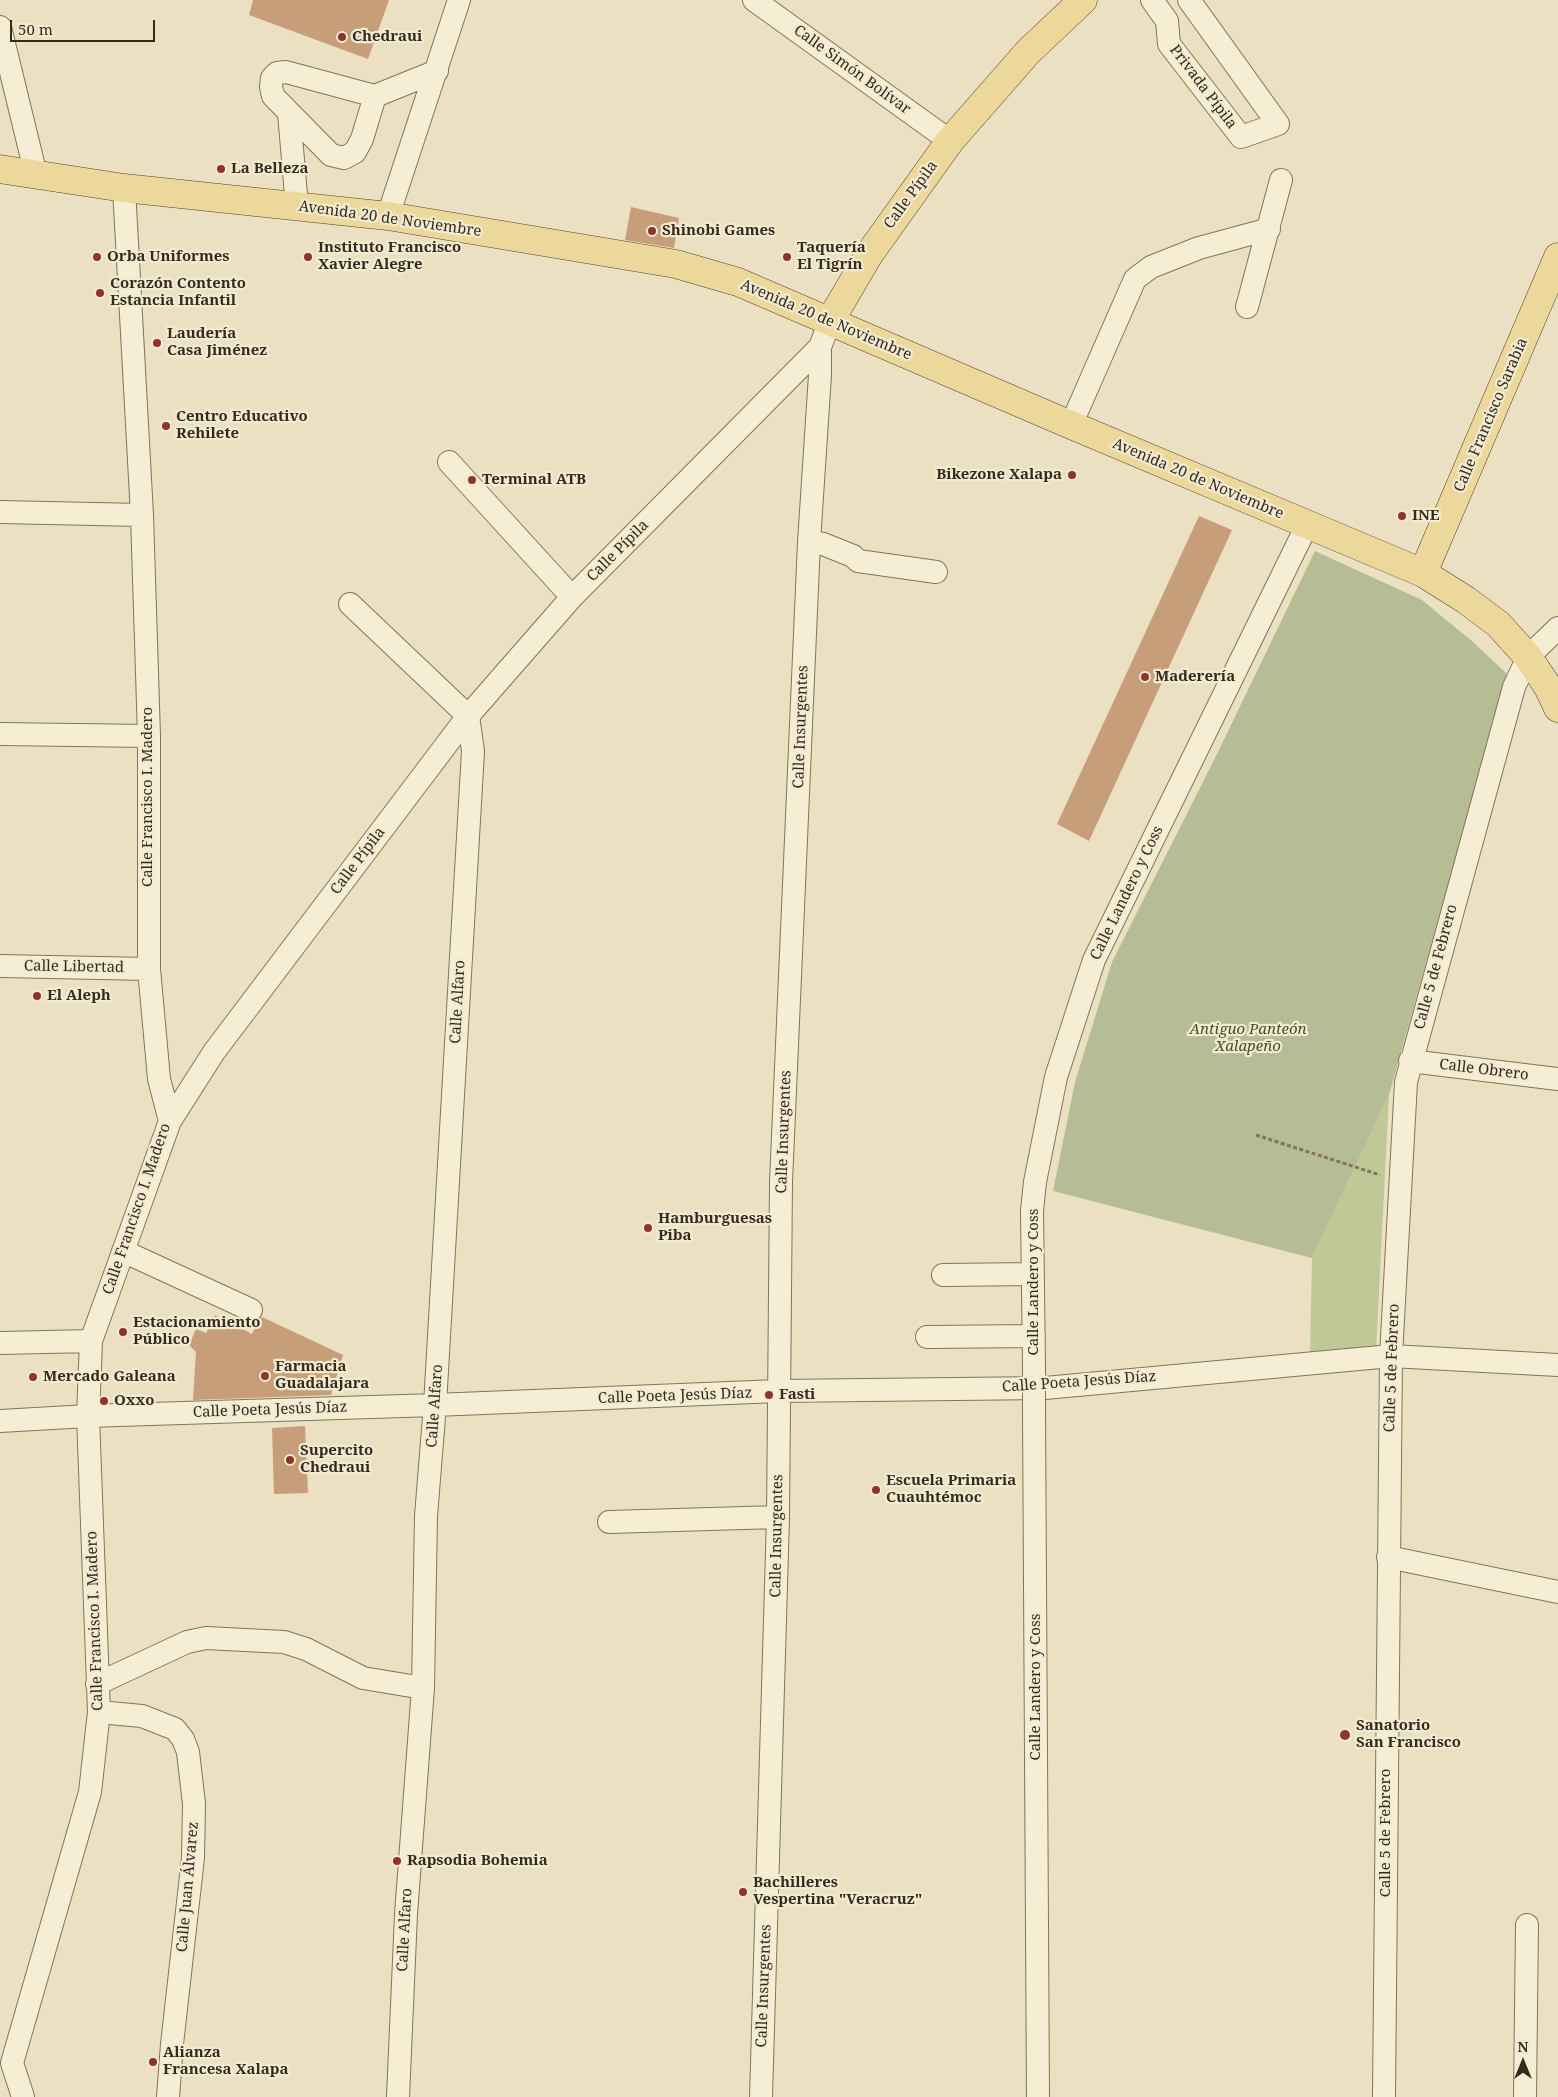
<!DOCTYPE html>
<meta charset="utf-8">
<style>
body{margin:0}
#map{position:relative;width:1558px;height:2097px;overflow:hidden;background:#ebe1c2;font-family:"Noto Serif",serif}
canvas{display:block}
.north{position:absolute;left:1498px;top:2037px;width:50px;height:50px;-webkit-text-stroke:4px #f3ebd1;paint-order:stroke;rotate:0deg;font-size:14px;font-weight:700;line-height:20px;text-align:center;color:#342a1e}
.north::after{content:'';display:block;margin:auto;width:18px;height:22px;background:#342a1e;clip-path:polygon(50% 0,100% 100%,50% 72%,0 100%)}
.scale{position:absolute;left:10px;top:20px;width:145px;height:22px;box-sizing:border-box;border:2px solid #342a1e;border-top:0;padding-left:6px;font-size:15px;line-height:18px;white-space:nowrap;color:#342a1e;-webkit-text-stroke:4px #f3ebd1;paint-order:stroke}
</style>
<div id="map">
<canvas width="1558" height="2097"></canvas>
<div class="north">N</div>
<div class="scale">50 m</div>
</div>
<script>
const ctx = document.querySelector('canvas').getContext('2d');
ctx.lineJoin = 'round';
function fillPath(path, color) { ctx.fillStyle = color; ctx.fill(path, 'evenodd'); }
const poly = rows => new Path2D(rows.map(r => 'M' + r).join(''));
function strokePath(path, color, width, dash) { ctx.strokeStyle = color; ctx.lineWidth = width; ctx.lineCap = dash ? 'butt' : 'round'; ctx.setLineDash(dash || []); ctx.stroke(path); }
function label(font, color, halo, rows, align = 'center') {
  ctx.font = font + ' "Noto Serif",serif'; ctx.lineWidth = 4.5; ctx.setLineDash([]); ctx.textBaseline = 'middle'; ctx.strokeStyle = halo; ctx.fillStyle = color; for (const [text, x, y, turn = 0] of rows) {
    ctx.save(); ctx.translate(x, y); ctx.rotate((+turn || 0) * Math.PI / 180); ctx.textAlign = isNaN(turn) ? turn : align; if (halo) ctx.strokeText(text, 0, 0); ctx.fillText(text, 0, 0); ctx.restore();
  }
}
const green = poly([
 [1389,1095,1376,1351,1310,1354,1312,1258]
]);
const cemetery = poly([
 [1315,551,1422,600,1473,642,1507,674,1389,1095,1312,1258,1053,1191,1075,1082,1112,962,1216,756]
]);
const building = poly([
 [253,0,389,0,368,59,249,15],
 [631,207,679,218,674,248,625,240],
 [1199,516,1232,530,1089,841,1057,824],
 [215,1315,252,1334,258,1321,262,1317,343,1355,331,1395,193,1400,196,1352,189,1345,196,1329,206,1333],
 [305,1426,308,1493,274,1494,272,1428]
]);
const path = poly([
 [1256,1135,1380,1175]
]);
const minor = poly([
 [754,0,950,141],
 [1152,0,1167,21,1169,44,1241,137,1278,124,1189,0],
 [0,27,36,175],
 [375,96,362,139,355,152,344,158,331,155,273,96,271,87,272,78,277,73,286,72,375,96,437,71],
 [289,113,297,207],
 [124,188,142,515,149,736,149,969,159,1079,170,1121],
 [388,216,459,0],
 [1247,307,1281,180],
 [1071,425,1135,279,1151,267,1199,248,1269,229],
 [449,462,572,597],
 [0,512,142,515],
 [809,542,823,544,853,556,858,561,936,572],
 [350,604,468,716,473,751,435,1405,426,1516,423,1688,406,1914,398,2097],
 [0,734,149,736],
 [0,966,149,969],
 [1410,1061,1558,1079],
 [123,1251,251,1310],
 [943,1275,1033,1274],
 [927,1337,1034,1336],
 [0,1343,91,1341],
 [1034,1368,1032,1211,1035,1182,1056,1077,1094,960,1307,525],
 [1034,1411,1038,2097],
 [0,1421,88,1416,435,1405,778,1391,1045,1388,1391,1356,1558,1365],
 [609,1522,778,1517],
 [1388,1557,1558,1592],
 [97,1684,187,1642,206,1638,284,1642,306,1649,363,1678,423,1688],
 [99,1712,142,1716,175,1729,183,1739,188,1752,194,1804,193,1858,172,2044,168,2097],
 [23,2097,12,2063,90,1792,99,1712,88,1416,91,1341,170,1121,214,1052,468,716,572,597,820,347,830,321],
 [761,2097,778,1517,781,1182,809,542,820,375,820,347],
 [1384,2097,1391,1356,1406,1082,1514,687,1528,657,1558,628],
 [1525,2097,1527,1925]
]);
const major = poly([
 [0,169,124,188,388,216,676,264,738,282,1071,425,1423,573,1466,600,1498,624,1528,657,1548,687,1558,708],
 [830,321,870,253,950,141,1028,52,1083,0],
 [1423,573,1558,257]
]);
const minorBridge = poly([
 [1034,1368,1034,1411]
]);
const markers = [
 [342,37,5,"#8f332e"],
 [221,169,5,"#8f332e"],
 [652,231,5,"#8f332e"],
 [97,257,5,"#8f332e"],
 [308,257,5,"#8f332e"],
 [787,257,5,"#8f332e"],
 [100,293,5,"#8f332e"],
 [157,343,5,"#8f332e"],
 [166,426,5,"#8f332e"],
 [1072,475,5,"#8f332e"],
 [472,480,5,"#8f332e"],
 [1402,516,5,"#8f332e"],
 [1145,677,5,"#8f332e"],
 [37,996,5,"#8f332e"],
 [648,1228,5,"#8f332e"],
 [123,1332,5,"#8f332e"],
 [265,1376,5,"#8f332e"],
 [33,1377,5,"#8f332e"],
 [769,1395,5,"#8f332e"],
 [104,1401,5,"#8f332e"],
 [290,1460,5,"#8f332e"],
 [876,1490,5,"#8f332e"],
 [1345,1735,6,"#8f332e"],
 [397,1861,5,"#8f332e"],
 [743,1892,5,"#8f332e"],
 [153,2062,5,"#8f332e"]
];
const poiNames = [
 ["Chedraui",352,37],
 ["La Belleza",231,169],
 ["Shinobi Games",662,231],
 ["Instituto Francisco",318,248],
 ["Xavier Alegre",318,265],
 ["Taquería",797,248],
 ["El Tigrín",797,265],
 ["Orba Uniformes",107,257],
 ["Corazón Contento",110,284],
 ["Estancia Infantil",110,301],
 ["Laudería",167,334],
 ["Casa Jiménez",167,351],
 ["Centro Educativo",176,417],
 ["Rehilete",176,434],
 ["Bikezone Xalapa",1062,475,"right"],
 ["Terminal ATB",482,480],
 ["INE",1412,516],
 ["Maderería",1155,677],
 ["El Aleph",47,996],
 ["Hamburguesas",658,1219],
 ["Piba",658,1236],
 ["Estacionamiento",133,1323],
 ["Público",133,1340],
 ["Farmacia",275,1367],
 ["Guadalajara",275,1384],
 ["Mercado Galeana",43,1377],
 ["Fasti",779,1395],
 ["Oxxo",114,1401],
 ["Supercito",300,1451],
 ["Chedraui",300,1468],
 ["Escuela Primaria",886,1481],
 ["Cuauhtémoc",886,1498],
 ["Sanatorio",1356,1726],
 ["San Francisco",1356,1743],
 ["Rapsodia Bohemia",407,1861],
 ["Bachilleres",753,1883],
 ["Vespertina \"Veracruz\"",753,1900],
 ["Alianza",163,2053],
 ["Francesa Xalapa",163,2070]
];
const streetNames = [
 ["Calle Simón Bolívar",852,70,36],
 ["Privada Pípila",1203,87,53],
 ["Calle Pípila",911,195,-54],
 ["Avenida 20 de Noviembre",390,219,8],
 ["Avenida 20 de Noviembre",826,320,23],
 ["Calle Francisco Sarabia",1491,415,-67],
 ["Avenida 20 de Noviembre",1198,479,23],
 ["Calle Pípila",618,551,-45],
 ["Calle Insurgentes",801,727,-88],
 ["Calle Francisco I. Madero",148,797,-90],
 ["Calle Pípila",358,861,-53],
 ["Calle Landero y Coss",1127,893,-64],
 ["Calle Libertad",74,967,1],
 ["Calle 5 de Febrero",1436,967,-75],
 ["Calle Alfaro",458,1002,-87],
 ["Calle Obrero",1484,1070,7],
 ["Calle Insurgentes",784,1132,-88],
 ["Calle Francisco I. Madero",137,1209,-71],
 ["Calle Landero y Coss",1034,1282,-90],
 ["Calle 5 de Febrero",1392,1368,-88],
 ["Calle Poeta Jesús Díaz",1079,1382,-4],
 ["Calle Poeta Jesús Díaz",675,1396,-2],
 ["Calle Alfaro",435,1406,-86],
 ["Calle Poeta Jesús Díaz",270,1410,-2],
 ["Calle Insurgentes",777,1536,-89],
 ["Calle Francisco I. Madero",95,1621,-92],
 ["Calle Landero y Coss",1036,1687,-90],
 ["Calle 5 de Febrero",1386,1833,-90],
 ["Calle Juan Álvarez",188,1887,-85],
 ["Calle Alfaro",405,1930,-87],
 ["Calle Insurgentes",764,1986,-88]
];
const parkNames = [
 ["Antiguo Panteón",1248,1030],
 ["Xalapeño",1248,1047]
];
fillPath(green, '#bfc896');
fillPath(cemetery, '#b6bd95');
fillPath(building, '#c79e7a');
strokePath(minor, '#83735a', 24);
strokePath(major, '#51412e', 29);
strokePath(path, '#83735a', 3, [4, 2.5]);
strokePath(minor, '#f6eed4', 22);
strokePath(major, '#ecd89b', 28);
strokePath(minorBridge, '#83735a', 24, []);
strokePath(minorBridge, '#f6eed4', 22);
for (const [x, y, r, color] of markers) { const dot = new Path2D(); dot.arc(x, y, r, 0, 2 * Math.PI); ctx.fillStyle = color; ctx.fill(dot); strokePath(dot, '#f3ebd1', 2); }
label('bold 15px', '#342a1e', '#f3ebd1', poiNames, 'left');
label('15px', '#342a1e', '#f3ebd1', streetNames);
label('italic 15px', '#424f25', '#f3ebd1', parkNames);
</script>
